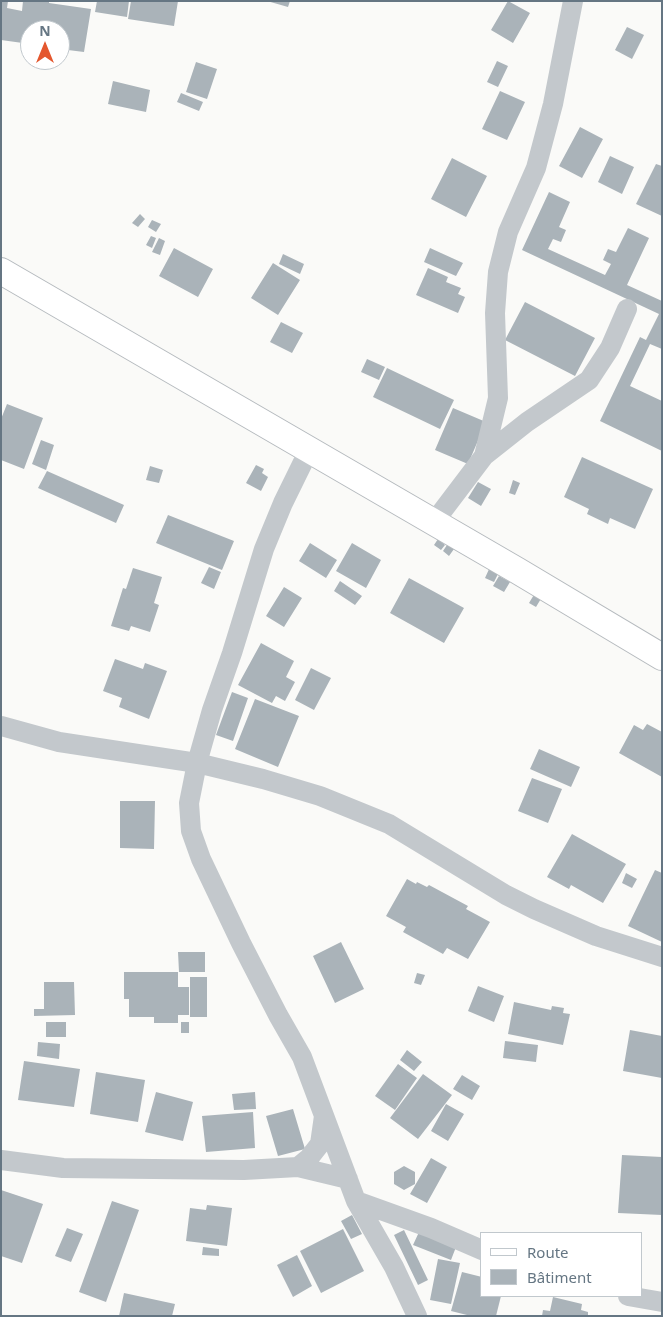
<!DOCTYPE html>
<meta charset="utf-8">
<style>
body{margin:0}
#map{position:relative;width:663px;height:1317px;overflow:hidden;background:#fafaf8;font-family:"Noto Sans",sans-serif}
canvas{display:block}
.frame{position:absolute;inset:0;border:2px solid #657683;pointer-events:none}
.legend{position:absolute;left:480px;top:1232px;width:162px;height:65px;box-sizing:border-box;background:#fff;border:1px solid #c1c8cd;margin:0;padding:6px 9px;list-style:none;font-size:15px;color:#657683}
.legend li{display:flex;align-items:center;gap:10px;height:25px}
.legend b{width:25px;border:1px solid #c1c8cd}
.north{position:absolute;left:20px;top:20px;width:50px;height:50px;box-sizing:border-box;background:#fff;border:1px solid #c1c8cd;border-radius:50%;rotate:0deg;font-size:14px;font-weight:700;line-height:20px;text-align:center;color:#657683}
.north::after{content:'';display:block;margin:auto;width:18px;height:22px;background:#e4572e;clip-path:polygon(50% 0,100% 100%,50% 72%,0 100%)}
</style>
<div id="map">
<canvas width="663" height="1317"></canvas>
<div class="frame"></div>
<ul class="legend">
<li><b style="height:6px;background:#fff"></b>Route</li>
<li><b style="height:14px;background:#aab3b9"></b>Bâtiment</li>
</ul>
<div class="north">N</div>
</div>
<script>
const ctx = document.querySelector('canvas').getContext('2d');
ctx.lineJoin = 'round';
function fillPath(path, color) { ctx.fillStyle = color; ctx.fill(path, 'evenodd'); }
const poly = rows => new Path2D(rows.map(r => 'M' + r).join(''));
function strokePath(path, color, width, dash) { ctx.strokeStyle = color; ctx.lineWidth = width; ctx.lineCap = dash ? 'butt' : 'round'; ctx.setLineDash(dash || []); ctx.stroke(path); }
const building = poly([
 [1,1,8,1,7,8,22,11,23,1,49,1,49,3,91,9,84,52,60,49,60,30,30,30,30,44,1,40],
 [97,1,129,1,127,17,95,12],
 [131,1,178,1,174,26,128,19],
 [267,1,290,1,288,7],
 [508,1,530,13,513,43,491,30],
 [627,27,644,35,632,59,615,50],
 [497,61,508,66,498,87,487,82],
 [196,62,217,69,207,99,186,92],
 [113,81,150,90,146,112,108,104],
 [500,91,525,102,507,140,482,129],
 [181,93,203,102,199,111,177,102],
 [580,127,603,139,582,178,559,166],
 [610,156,634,167,622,194,598,182],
 [452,158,487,176,466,217,431,199],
 [656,164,662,166,662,216,636,204],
 [549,192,570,202,559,227,566,230,561,242,553,239,548,249,605,275,611,264,603,260,608,249,616,252,628,228,649,238,627,285,662,301,662,349,650,344,630,386,662,401,662,451,600,421,640,337,646,340,659,314,522,250],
 [140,214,145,219,138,227,132,223],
 [152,220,161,224,156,232,148,227],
 [151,236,156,238,152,248,146,245],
 [159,238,165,241,160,255,152,252],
 [174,248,213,269,198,297,159,276],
 [430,248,463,263,456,276,424,262],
 [283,254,304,264,300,274,279,264],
 [273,263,300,280,278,315,251,298],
 [428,268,448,277,446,282,461,288,458,294,465,297,458,313,416,295],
 [525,302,595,338,575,376,505,340],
 [281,322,303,333,292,353,270,342],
 [367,359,385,367,379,380,361,372],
 [387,368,454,400,440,429,373,397],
 [7,404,43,418,24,469,1,460,1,419],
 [453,408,486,422,468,464,435,450],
 [41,440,54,445,46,470,32,464],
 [582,457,653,489,635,529,610,518,608,524,587,514,589,509,564,497],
 [256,465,264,469,262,473,268,477,261,491,246,483],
 [150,466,163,470,159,483,146,480],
 [47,471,124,505,116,523,38,488],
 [513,480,520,483,515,495,509,493],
 [478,482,491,489,481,506,468,498],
 [168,515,234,541,222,570,156,543],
 [438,539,445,545,441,550,434,545],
 [310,543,337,560,326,578,299,561],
 [352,543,381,560,366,588,336,571],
 [447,545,454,549,449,556,443,551],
 [209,567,221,572,214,589,201,583],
 [490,567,499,572,494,582,485,578],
 [133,568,162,577,154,603,159,605,150,632,131,626,129,631,111,626,123,588,126,589],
 [499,576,510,582,504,592,493,586],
 [409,578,464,608,444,643,390,613],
 [340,581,362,596,355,605,334,591],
 [284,587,302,598,284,627,266,616],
 [535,593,542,597,536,607,529,603],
 [261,643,294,661,286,677,295,682,285,701,276,696,272,703,238,685],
 [115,659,143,669,145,663,167,671,149,719,119,707,122,698,103,691],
 [311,668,331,678,314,710,295,700],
 [232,692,248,698,233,741,216,735],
 [255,699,299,716,278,767,235,749],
 [647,724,662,732,662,777,619,753,634,725,643,730],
 [539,749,580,767,571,787,530,769],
 [532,778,562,789,548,823,518,811],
 [120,801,155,801,154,849,120,848],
 [572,834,626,864,603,903,571,885,569,889,547,877],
 [655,870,662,873,662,942,628,926],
 [626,873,637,879,632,888,622,883],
 [407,879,416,884,417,882,427,887,429,885,468,906,466,909,490,922,468,959,447,948,443,954,403,932,406,927,386,916],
 [341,942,364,989,335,1003,313,956],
 [178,952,205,952,205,972,179,972],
 [124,972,178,972,178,987,189,987,189,1015,178,1015,178,1023,154,1023,154,1017,129,1017,129,999,124,999],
 [417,973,425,975,421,985,414,983],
 [190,977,207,977,207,1017,190,1017],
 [44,982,74,982,75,1015,34,1016,34,1009,44,1009],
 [478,986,504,996,494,1022,468,1011],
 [514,1002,551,1010,552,1006,564,1008,563,1013,570,1014,563,1045,508,1034],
 [46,1022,66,1022,66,1037,46,1037],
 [181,1022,189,1022,189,1033,181,1033],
 [630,1030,662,1036,662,1078,623,1071],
 [505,1041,538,1045,536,1062,503,1058],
 [38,1042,60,1044,59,1059,37,1056],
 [407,1050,422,1062,414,1071,400,1060],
 [24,1061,80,1069,74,1107,18,1100],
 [398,1064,417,1078,395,1110,375,1096],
 [96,1072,145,1080,138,1122,90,1114],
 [423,1074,452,1095,418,1139,390,1118],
 [462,1075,480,1086,472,1100,453,1089],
 [156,1092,193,1102,183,1141,145,1132],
 [255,1092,256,1109,234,1110,232,1094],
 [446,1104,464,1114,448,1141,431,1131],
 [293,1109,305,1149,278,1156,266,1116],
 [253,1112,255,1148,206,1152,202,1116],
 [622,1155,662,1157,662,1215,618,1213],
 [431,1158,447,1167,427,1203,410,1194],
 [404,1166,415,1172,415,1184,404,1190,394,1184,394,1172],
 [1,1190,43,1204,22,1263,1,1256],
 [112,1201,139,1210,106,1302,79,1292],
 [207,1205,232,1208,227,1246,186,1241,190,1208,206,1210],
 [352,1215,362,1234,351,1239,341,1221],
 [67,1228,83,1234,71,1262,55,1256],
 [343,1229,364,1271,321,1293,300,1251],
 [404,1230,428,1280,418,1285,394,1235],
 [419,1232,456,1247,451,1260,413,1245],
 [203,1247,219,1249,219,1256,202,1255],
 [297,1255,312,1286,293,1297,277,1265],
 [438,1259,460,1263,451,1304,430,1300],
 [462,1272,482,1277,482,1296,501,1296,496,1316,471,1316,451,1311],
 [124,1293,175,1304,172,1316,119,1316],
 [553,1297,582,1304,581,1310,588,1312,588,1316,542,1316,543,1310,550,1311]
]);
const minor = poly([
 [309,450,283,503,264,549,232,653,212,710,197,763,189,803,191,831,201,859,241,943,278,1015,302,1057,356,1201,394,1267,417,1316],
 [484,456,527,422,589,380,610,348,627,309],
 [434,522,484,456,498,398,495,313,498,272,508,232,536,168,553,104,573,1],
 [1,726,59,742,197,763,263,779,320,796,389,824,506,895,534,909,596,936,662,957],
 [1,1160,63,1168,244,1170,298,1167,348,1179],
 [298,1167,309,1158,320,1144,324,1116],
 [356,1201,431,1228,482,1250],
 [628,1296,662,1302]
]);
const major = poly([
 [1,271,518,571,662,657]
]);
fillPath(building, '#aab3b9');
strokePath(major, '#b5babe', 28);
strokePath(minor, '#c3c8cc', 20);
strokePath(major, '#fff', 26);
</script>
